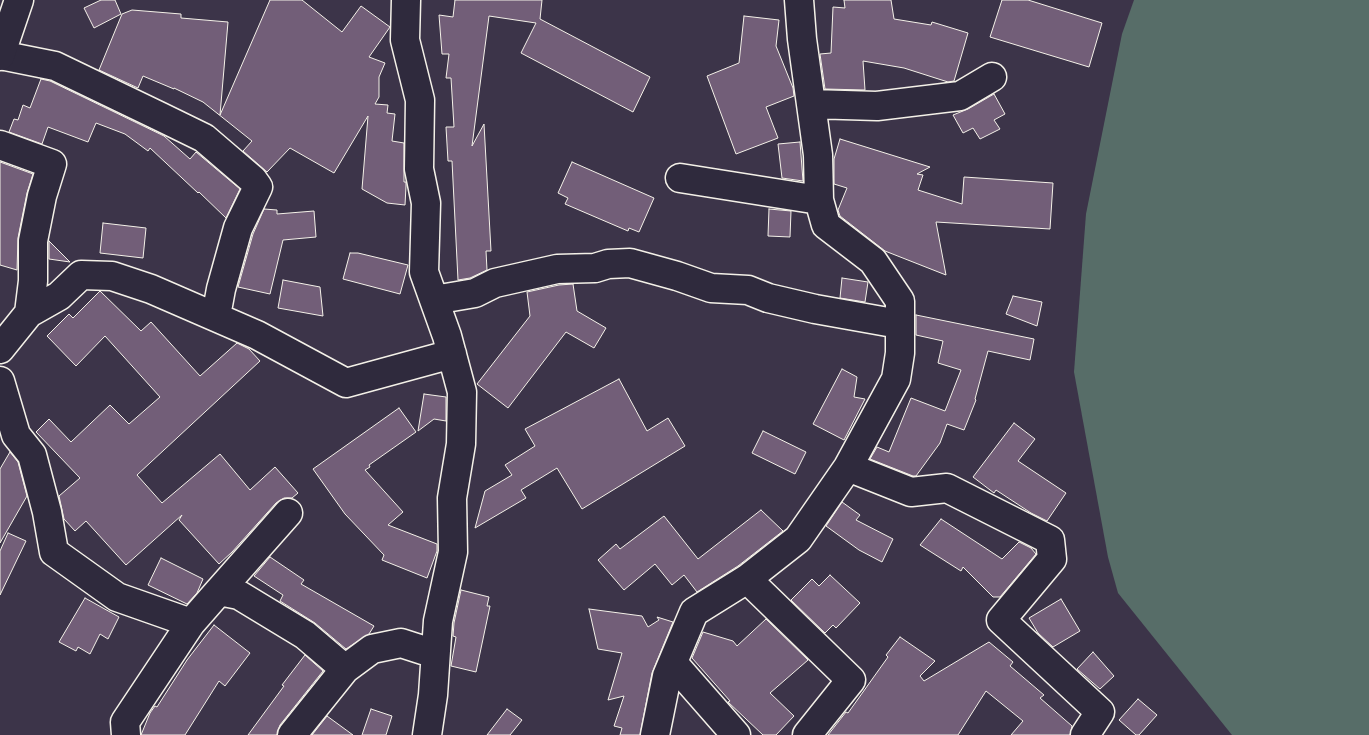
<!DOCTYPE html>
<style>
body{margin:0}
canvas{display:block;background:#3c3449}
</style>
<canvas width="1369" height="735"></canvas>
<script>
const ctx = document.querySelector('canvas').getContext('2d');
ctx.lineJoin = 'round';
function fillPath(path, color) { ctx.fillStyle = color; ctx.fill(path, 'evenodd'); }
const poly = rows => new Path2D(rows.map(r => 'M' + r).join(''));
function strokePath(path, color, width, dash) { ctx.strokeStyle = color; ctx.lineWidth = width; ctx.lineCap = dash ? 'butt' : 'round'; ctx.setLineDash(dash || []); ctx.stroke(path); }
const green = poly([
 [1134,0,1369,0,1369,735,1232,735,1118,593,1108,557,1074,372,1086,214,1122,34]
]);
const building = poly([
 [101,0,115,0,121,14,94,28,84,8,101,0],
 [270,0,302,0,342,32,361,6,390,27,369,57,385,63,379,77,379,97,375,104,388,105,387,113,395,114,392,141,404,143,404,182,406,182,406,186,405,205,387,203,362,189,368,116,334,173,290,148,267,172,243,151,252,141,203,102,174,88,174,89,143,76,138,88,99,70,122,14,132,10,181,14,181,18,228,22,220,115,270,0],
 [455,0,542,0,540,19,650,77,633,112,521,53,536,23,489,16,472,146,484,124,491,251,486,251,487,270,470,278,458,280,452,161,448,161,446,127,454,127,451,78,446,78,449,54,442,54,439,15,453,17,455,0],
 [844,0,891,0,894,19,931,25,932,22,968,33,954,81,948,82,904,68,863,61,865,90,825,89,820,54,831,53,833,7,845,8,844,0],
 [1002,0,1028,0,1102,23,1089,67,990,37,1002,0],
 [744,16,779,20,776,46,793,88,794,96,766,107,778,138,736,154,707,76,739,63,744,16],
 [41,79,50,81,164,136,190,159,196,152,240,189,226,218,199,192,198,193,150,148,148,151,125,134,96,123,88,142,48,127,42,144,9,132,14,119,18,120,23,105,30,108,41,79],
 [994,94,1005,114,994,120,1000,129,980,139,973,128,963,133,953,115,968,109,994,94],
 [840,139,930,167,917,174,923,175,918,190,962,204,964,177,1053,183,1050,229,936,222,946,275,885,251,840,216,838,210,847,188,834,184,834,159,840,139],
 [800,142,803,181,782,178,778,144,800,142],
 [0,162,33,174,27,193,18,238,17,270,0,265,0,162],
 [572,162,654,198,639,232,629,228,628,231,565,204,568,198,558,193,572,162],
 [264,209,277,210,277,214,314,211,316,237,283,240,270,294,238,287,253,234,264,209],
 [769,209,791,211,790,237,768,236,769,209],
 [103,223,146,228,143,258,100,253,103,223],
 [49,241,70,262,49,259,49,241],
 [350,253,358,253,408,265,400,294,343,279,350,253],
 [842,278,868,282,865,302,840,298,842,278],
 [283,280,320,287,323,316,278,308,283,280],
 [573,284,577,311,606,328,594,348,566,332,508,408,477,384,530,316,527,292,559,285,573,284],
 [100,291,141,331,151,322,200,376,237,343,249,349,260,361,137,475,162,503,220,454,250,490,275,467,298,493,292,498,284,498,276,503,232,552,219,564,179,520,182,515,126,565,86,521,75,531,64,519,59,496,80,478,36,432,49,419,71,442,110,405,129,424,160,397,105,336,76,366,47,336,69,314,73,318,100,291],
 [1013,296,1042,302,1037,326,1006,314,1013,296],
 [916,315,1034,339,1030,360,988,351,975,399,976,400,964,430,947,424,940,443,916,476,913,476,870,459,877,447,889,452,911,398,945,411,961,370,938,363,943,341,916,335,916,315],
 [842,369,857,377,854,397,865,399,844,440,813,424,842,369],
 [619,379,647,431,668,418,685,446,582,509,557,468,521,490,526,498,475,528,485,491,512,475,505,465,535,446,525,429,619,379],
 [424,394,446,397,446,421,434,419,418,431,424,394],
 [399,408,416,432,369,465,370,467,365,470,403,512,388,525,437,544,437,551,427,578,382,560,384,555,345,514,313,469,399,408],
 [1014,423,1035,439,1018,461,1066,493,1047,521,1031,513,996,490,994,493,973,477,1014,423],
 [763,431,806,452,795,474,752,453,763,431],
 [10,452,18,462,27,496,0,543,0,469,10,452],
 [842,502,860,515,856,520,893,539,882,562,859,550,826,526,842,502],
 [761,510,783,531,738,566,697,592,684,575,672,585,655,564,624,590,598,560,616,544,620,549,664,516,698,559,761,510],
 [941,519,1002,559,1019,542,1031,548,1036,554,1000,597,993,597,963,567,961,571,920,545,941,519],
 [8,533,26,541,0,595,0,551,8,533],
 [270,557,304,580,301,584,374,626,369,634,346,649,315,623,280,601,283,595,254,576,270,557],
 [161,558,203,579,197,593,187,604,148,585,161,558],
 [830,575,860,603,836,628,833,625,825,633,791,600,812,579,819,586,830,575],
 [461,590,489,597,487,606,490,606,476,672,451,666,456,637,453,636,454,623,461,590],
 [85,598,119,617,108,639,100,634,90,654,78,647,76,651,59,642,85,598],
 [1061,599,1080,631,1053,647,1038,633,1029,618,1061,599],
 [589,609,642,616,648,627,659,620,657,617,673,622,652,673,640,735,620,735,622,728,614,726,624,696,608,700,622,653,598,649,589,609],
 [766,619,808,660,770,693,794,716,776,735,763,735,728,702,730,701,692,658,703,632,733,641,737,646,766,619],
 [214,625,250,653,225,686,219,681,185,735,141,735,150,713,155,706,157,707,187,660,214,625],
 [900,637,935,661,920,676,924,681,989,642,1013,662,1010,666,1044,695,1040,698,1072,726,1070,735,1011,735,1023,721,986,691,958,735,828,735,846,712,848,713,888,657,886,655,900,637],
 [1093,652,1114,676,1100,689,1077,669,1093,652],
 [305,655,323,671,280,725,277,735,248,735,284,686,282,685,305,655],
 [1138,699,1157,715,1139,735,1136,735,1119,720,1138,699],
 [371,709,392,716,386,735,362,735,371,709],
 [507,709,522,720,510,735,487,735,507,709],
 [327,716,353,735,312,735,327,716]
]);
const street = poly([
 [406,0,405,40,420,100,419,169,426,203,424,272,447,336,462,392,461,444,452,498,453,552,438,621,433,695,427,735],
 [0,55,55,66,161,117,204,138,253,180,258,187,238,228,221,289,216,316],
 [811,104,877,106,960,96,992,77],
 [0,145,52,164,42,196,33,241,33,281,29,313],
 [680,178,819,200],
 [434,300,475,293,495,283,557,269,595,268,608,264,630,263,677,276,711,288,748,290,768,298,815,309,899,324],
 [0,349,29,313,59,296,81,275,112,276,151,289,257,335,346,383,452,354],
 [0,381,16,435,32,455,47,512,54,552,117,597,191,623],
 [848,467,911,492,947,488,1050,540,1052,559,1001,620,1100,712,1085,735],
 [747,579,851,680,807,735],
 [219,591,288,513],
 [673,663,736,735],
 [126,735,125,722,191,623,219,591,239,595,305,635,345,669,372,649,401,643,435,654],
 [292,735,345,669],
 [655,735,667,676,694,612,747,579,798,539,848,467,896,379,900,353,900,301,873,261,826,225,819,200,818,155,802,39,799,0]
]);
const secondary = poly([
 [0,56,19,0]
]);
fillPath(green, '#576d68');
fillPath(building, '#725e78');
strokePath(building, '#f4f1e8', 1);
strokePath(street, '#f4f1e8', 31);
strokePath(secondary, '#f4f1e8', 31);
strokePath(street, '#2f2a3d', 28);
strokePath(secondary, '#2f2a3d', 28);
</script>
